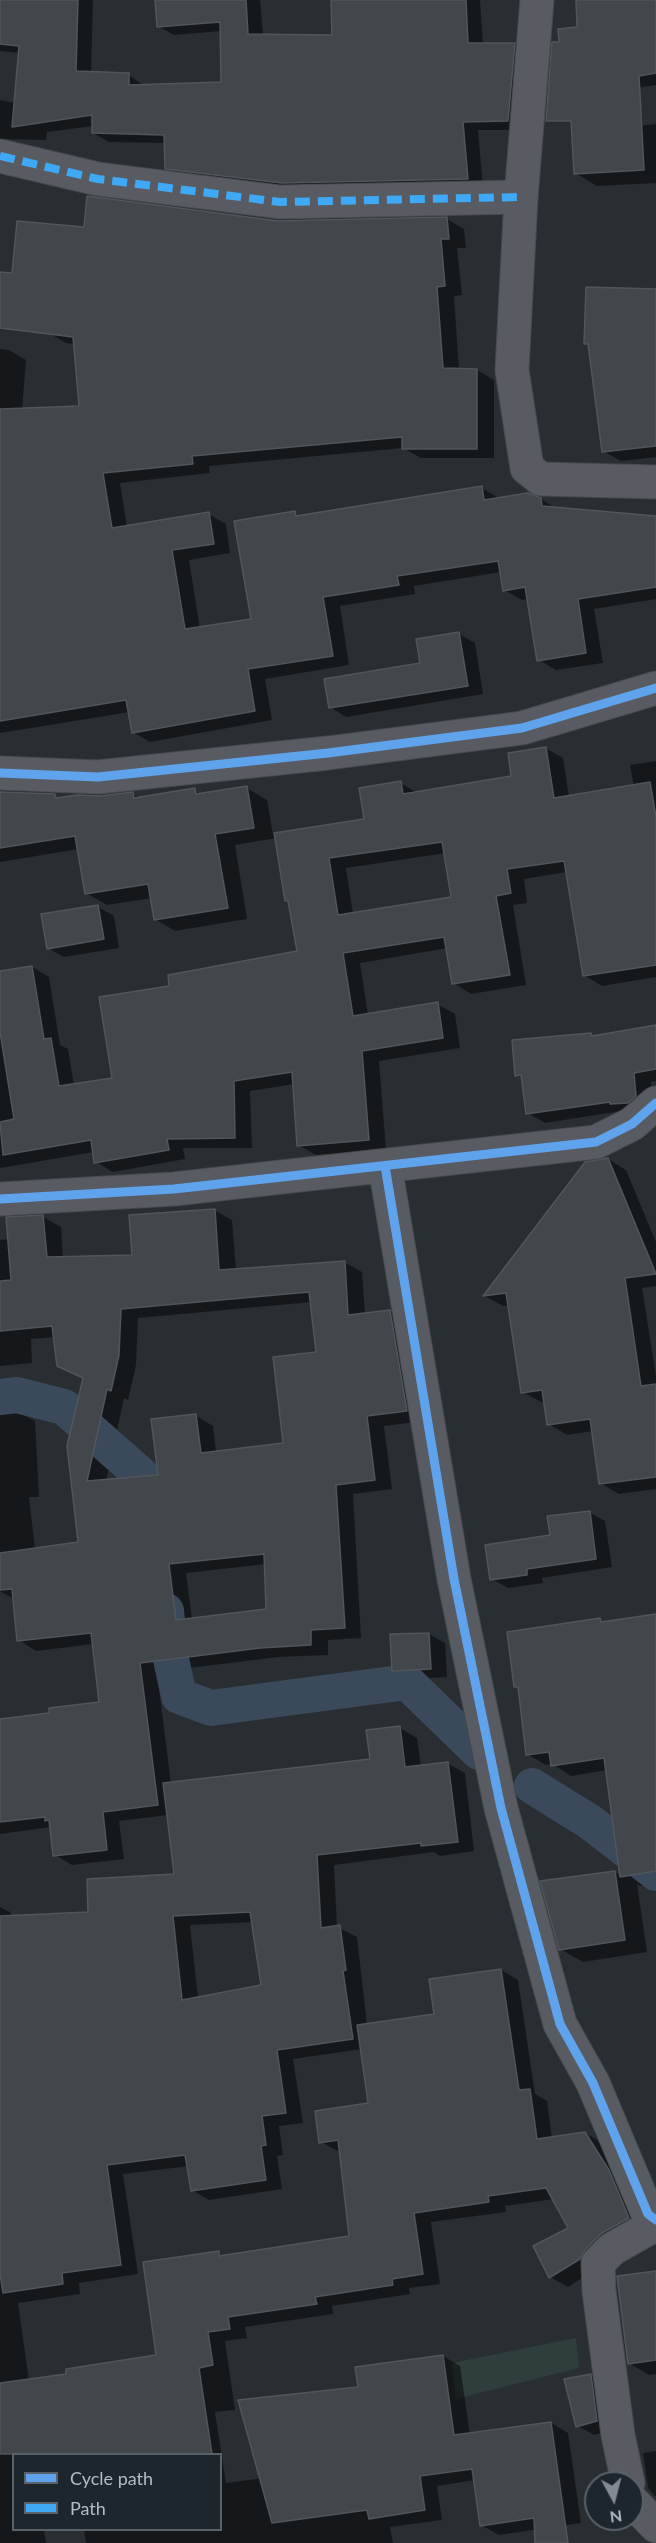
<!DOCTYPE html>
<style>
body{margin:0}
#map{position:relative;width:656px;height:2543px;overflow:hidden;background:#292e33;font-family:Lato,sans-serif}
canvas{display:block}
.legend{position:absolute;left:12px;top:2453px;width:210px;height:78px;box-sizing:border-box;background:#1d252d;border:2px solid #596169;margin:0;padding:8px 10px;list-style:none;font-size:18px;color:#b3bbc4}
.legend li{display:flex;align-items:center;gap:12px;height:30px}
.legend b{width:30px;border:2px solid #596169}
.north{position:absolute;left:584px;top:2471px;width:60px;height:60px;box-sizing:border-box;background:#1d252d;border:2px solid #596169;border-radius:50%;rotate:173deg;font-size:16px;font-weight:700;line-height:24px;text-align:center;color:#b3bbc4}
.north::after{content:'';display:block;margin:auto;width:21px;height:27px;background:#838a91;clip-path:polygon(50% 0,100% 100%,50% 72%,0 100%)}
</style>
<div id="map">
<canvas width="656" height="2543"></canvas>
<ul class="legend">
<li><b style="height:8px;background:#60a3ed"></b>Cycle path</li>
<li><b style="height:8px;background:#3fa9f5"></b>Path</li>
</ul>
<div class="north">N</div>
</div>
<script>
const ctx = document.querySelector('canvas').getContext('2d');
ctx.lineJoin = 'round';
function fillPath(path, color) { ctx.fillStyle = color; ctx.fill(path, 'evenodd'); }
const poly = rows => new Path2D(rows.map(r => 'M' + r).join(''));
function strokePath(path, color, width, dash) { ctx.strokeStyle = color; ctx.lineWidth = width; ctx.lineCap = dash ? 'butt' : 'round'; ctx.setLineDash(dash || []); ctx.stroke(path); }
const green = poly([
 [576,2338,579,2368,456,2399,452,2363]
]);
const shadow = poly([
 [0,0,93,0,91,74,129,75,144,86,222,83,222,31,174,35,158,26,157,0,260,0,263,35,333,36,333,0,480,0,483,45,514,44,530,53,524,130,478,130,483,187,298,191,183,177,167,168,166,143,109,142,93,133,93,126,47,132,46,140,0,139,0,100,15,103,20,53,0,51],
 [577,0,656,0,656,85,568,98,561,43,579,29],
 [656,124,656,183,597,186,575,173,573,133],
 [447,219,464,229,466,248,457,248,462,295,454,296,459,370,477,370,494,380,494,458,421,458,403,448,209,466,210,473,120,483,127,527,208,514,226,524,230,553,189,560,200,629,253,620,294,513,301,516,482,488,499,498,541,499,557,509,656,517,656,599,594,609,603,663,556,670,539,660,529,599,522,600,504,590,501,572,414,586,415,594,340,606,349,665,265,679,272,720,150,742,133,732,130,712,0,733,0,349,9,350,26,360,22,410,81,408,75,344,66,343,49,333,0,317,0,273,13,275,85,229],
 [656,291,656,457,621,461,603,451,590,346,586,343],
 [459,634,475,643,483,694,346,717,330,707,421,665],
 [545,748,563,758,569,797,634,787,630,765,656,761,656,977,602,986,584,975,567,872,524,879,527,903,513,905,526,985,471,994,454,983,448,948,360,963,368,1015,437,1004,455,1014,460,1048,379,1061,386,1150,316,1155,298,1145,294,1084,250,1091,252,1148,183,1148,185,1159,113,1172,96,1162,94,1152,0,1168,0,972,32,967,49,977,60,1045,68,1049,74,1085,114,1079,171,987,298,953,277,838,235,845,247,919,175,931,155,919,152,898,107,905,86,893,79,849,0,862,0,793,55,796,61,799,132,794,141,798,194,790,203,795,247,788,267,800,273,834,365,820,400,783,418,793,513,777],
 [446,853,453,899,353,914,346,868],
 [98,907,114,916,119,948,64,957,48,948],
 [656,1027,656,1081,651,1082,653,1106,545,1123,528,1113,522,1078,516,1075,591,1035,595,1037],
 [608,1159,626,1170,656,1242,656,1286,642,1288,656,1376,656,1489,619,1494,600,1483,593,1431,567,1435,549,1424,545,1402,541,1402,523,1392,510,1305,503,1306,485,1296,586,1163],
 [214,1210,232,1220,236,1270,344,1262,362,1272,365,1314,390,1311,407,1321,424,1421,384,1426,392,1489,353,1494,361,1638,328,1640,328,1655,278,1657,157,1672,171,1784,371,1760,400,1728,417,1738,421,1766,447,1763,465,1773,474,1851,440,1856,434,1852,334,1865,337,1927,357,1937,367,2025,436,2015,501,1970,518,1980,535,2094,547,2101,552,2138,585,2133,603,2143,646,2228,597,2268,568,2287,550,2277,570,2228,554,2199,505,2206,506,2212,431,2222,440,2284,409,2288,410,2294,332,2306,333,2314,245,2327,247,2338,225,2341,235,2410,215,2412,226,2483,271,2477,360,2388,443,2356,460,2366,470,2435,551,2423,568,2433,581,2523,499,2535,481,2525,475,2480,437,2486,442,2520,390,2527,393,2543,86,2543,84,2530,220,2530,220,2454,14,2454,14,2530,44,2530,46,2543,0,2543,0,1907,10,1912,11,1917,90,1913,176,1875,168,1815,119,1821,124,1859,72,1865,55,1855,51,1827,0,1834,0,1721,51,1715,101,1703,93,1644,36,1651,19,1640,14,1599,0,1591,0,1403,35,1421,39,1497,29,1497,35,1549,80,1543,84,1379,58,1365,55,1337,31,1339,32,1363,0,1366,0,1240,9,1239,43,1217,61,1227,63,1258,133,1257],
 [312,1302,318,1353,285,1444,216,1452,213,1426,195,1415,160,1476,106,1481,124,1398,128,1400,136,1365,138,1318],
 [266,1564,268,1610,192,1619,186,1573],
 [253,1922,262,1986,198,1998,190,1925],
 [362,2049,370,2105,321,2142,340,2152,351,2238,226,2257,218,2253,158,2357,29,2381,18,2303,80,2294,79,2283,138,2274,123,2174,189,2166,192,2190,209,2200,282,2189,277,2156,283,2155,279,2126,303,2123,293,2059],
 [589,1512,605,1521,612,1567,542,1578,543,1583,508,1588,492,1579],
 [656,1615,656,1870,636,1873,636,1876,656,1873,656,1884,640,1886,637,1884,647,1952,583,1962,560,1949,614,1872,622,1876,607,1770,571,1776,552,1764,546,1765,527,1754,519,1688,516,1686,508,1633],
 [429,1634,445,1643,447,1677,409,1679,393,1670],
 [656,2272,656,2374,649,2375,629,2363],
 [591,2376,607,2385,613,2430,594,2435,578,2426],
 [656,2451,656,2497,648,2488,643,2453]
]);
const canal = poly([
 [0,1397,17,1395,64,1407,156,1488,159,1520],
 [166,1611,171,1659,179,1696,211,1708,407,1682,479,1752],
 [532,1786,590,1822,656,1873]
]);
const building = poly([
 [0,0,78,0,76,71,129,73,129,85,221,82,220,22,157,27,155,0,246,0,248,34,332,35,331,0,466,0,468,43,515,43,508,121,463,122,468,179,281,183,165,169,164,135,92,133,92,115,12,127,19,46,0,44,0,0],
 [576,0,656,0,656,73,639,76,644,170,574,174,571,121,546,121,552,42,559,42,558,29,577,27,576,0],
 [87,196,278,221,447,217,449,239,441,239,445,286,437,287,443,368,477,369,477,449,402,449,402,437,192,456,193,464,103,473,112,528,209,512,214,544,172,550,185,629,251,619,234,521,295,511,296,516,482,486,484,500,528,493,541,498,542,506,656,516,656,587,578,599,586,653,537,661,525,587,503,591,498,561,397,576,399,585,323,597,333,656,248,669,255,711,132,733,126,700,0,721,0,409,79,406,73,337,0,328,0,272,12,273,17,221,84,227,87,196],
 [586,287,656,289,656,446,602,452,588,344,584,344,586,287],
 [459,632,468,686,329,708,324,679,420,663,416,639,459,632],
 [546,747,554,798,650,782,656,817,656,965,583,976,564,861,507,869,511,893,496,896,510,975,452,984,444,937,343,953,353,1016,438,1002,443,1038,362,1051,369,1140,297,1146,292,1072,234,1081,235,1138,167,1139,169,1150,94,1163,91,1140,3,1155,0,1122,14,1119,0,1032,0,971,32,966,44,1039,51,1038,59,1086,112,1078,99,997,169,986,168,975,297,951,288,901,285,901,274,833,364,819,359,788,401,781,403,794,511,776,508,753,546,747],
 [442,842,451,897,338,915,329,858,442,842],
 [247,786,254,828,215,834,228,908,154,920,148,884,85,894,75,836,0,848,0,792,55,794,56,798,77,795,100,796,133,792,134,798,195,788,196,794,247,786],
 [98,905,104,939,47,949,41,914,98,905],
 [656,1025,656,1069,634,1073,636,1096,628,1103,610,1104,610,1102,526,1114,521,1075,515,1076,512,1040,591,1033,592,1036,656,1025],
 [608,1158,656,1274,625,1278,641,1386,656,1384,656,1477,599,1484,590,1419,547,1425,542,1390,521,1393,506,1293,483,1296,585,1162,608,1158],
 [215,1209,219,1270,345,1261,348,1315,390,1310,407,1411,367,1416,375,1480,336,1485,345,1628,311,1630,311,1645,260,1648,140,1663,158,1805,103,1812,107,1850,53,1856,49,1820,45,1821,45,1817,0,1822,0,1719,49,1713,49,1708,99,1702,91,1633,17,1641,12,1589,0,1590,0,1553,78,1542,67,1446,83,1378,57,1366,52,1326,0,1331,0,1281,11,1280,6,1217,43,1215,47,1257,132,1255,129,1215,215,1209],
 [309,1292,316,1352,273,1357,283,1443,201,1453,196,1414,151,1419,158,1475,87,1481,107,1389,111,1391,119,1355,121,1309,309,1292],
 [264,1554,266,1609,176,1620,169,1564,264,1554],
 [590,1511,596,1559,527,1569,527,1575,490,1580,485,1545,550,1535,547,1516,590,1511],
 [656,1614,656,1871,620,1877,604,1758,551,1766,549,1752,526,1755,518,1687,514,1687,507,1632,600,1618,601,1622,656,1614],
 [429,1633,431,1669,392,1671,390,1634,429,1633],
 [400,1726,405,1767,448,1762,458,1842,421,1846,421,1843,317,1855,321,1928,340,1925,346,1970,343,1971,353,2039,277,2050,286,2113,262,2116,266,2145,261,2146,266,2180,191,2191,185,2155,107,2165,121,2265,62,2273,63,2284,3,2293,0,2274,0,1916,88,1912,87,1879,174,1874,163,1783,370,1759,366,1730,400,1726],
 [250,1912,261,1985,182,2000,173,1916,250,1912],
 [615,1871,625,1940,559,1950,540,1881,615,1871],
 [501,1969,519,2090,530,2089,537,2139,585,2132,609,2170,629,2218,602,2233,585,2250,580,2259,549,2278,533,2246,568,2228,546,2188,488,2196,489,2202,414,2213,423,2274,392,2279,393,2285,315,2297,317,2304,228,2317,230,2329,208,2332,213,2365,199,2368,212,2454,0,2454,0,2383,66,2374,66,2369,156,2355,143,2262,219,2251,219,2256,349,2236,338,2140,319,2143,315,2111,368,2103,357,2025,434,2014,429,1979,501,1969],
 [656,2271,656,2360,628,2364,617,2276,656,2271],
 [443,2355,454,2435,551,2422,568,2543,535,2543,534,2518,480,2526,472,2469,420,2476,425,2510,369,2519,367,2510,272,2523,238,2400,358,2387,355,2367,443,2355],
 [591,2374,597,2421,576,2427,564,2379,591,2374]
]);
const minor = poly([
 [0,156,98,179,280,202,521,197],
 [0,773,98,777,328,753,522,728,656,688],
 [385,1166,454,1579,501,1808,560,2024,593,2083,648,2214,656,2220],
 [0,1199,174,1189,596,1142,632,1124,656,1103],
 [628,2483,618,2435,599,2291,598,2263,612,2249,656,2224],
 [632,2501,656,2526]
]);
const tertiary = poly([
 [537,0,521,197,512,370,527,468,541,479,656,482]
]);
const quiet = poly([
 [0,156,98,179,280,202,521,197]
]);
const cycleway = poly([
 [0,773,98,777,328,753,522,728,656,688],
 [385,1166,454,1579,501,1808,560,2024,593,2083,648,2214,656,2220],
 [0,1199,174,1189,596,1142,632,1124,656,1103]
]);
fillPath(green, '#2d3e3d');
fillPath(shadow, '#0007');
strokePath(canal, '#3b4a5b', 36);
fillPath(building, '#42474b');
strokePath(building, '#50565b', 1.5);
strokePath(minor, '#464a4e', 35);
strokePath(tertiary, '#464a4e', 35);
strokePath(minor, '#585c62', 33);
strokePath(tertiary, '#585c62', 33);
strokePath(quiet, '#3fa9f5', 8, [15, 8]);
strokePath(cycleway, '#60a3ed', 9);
</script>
